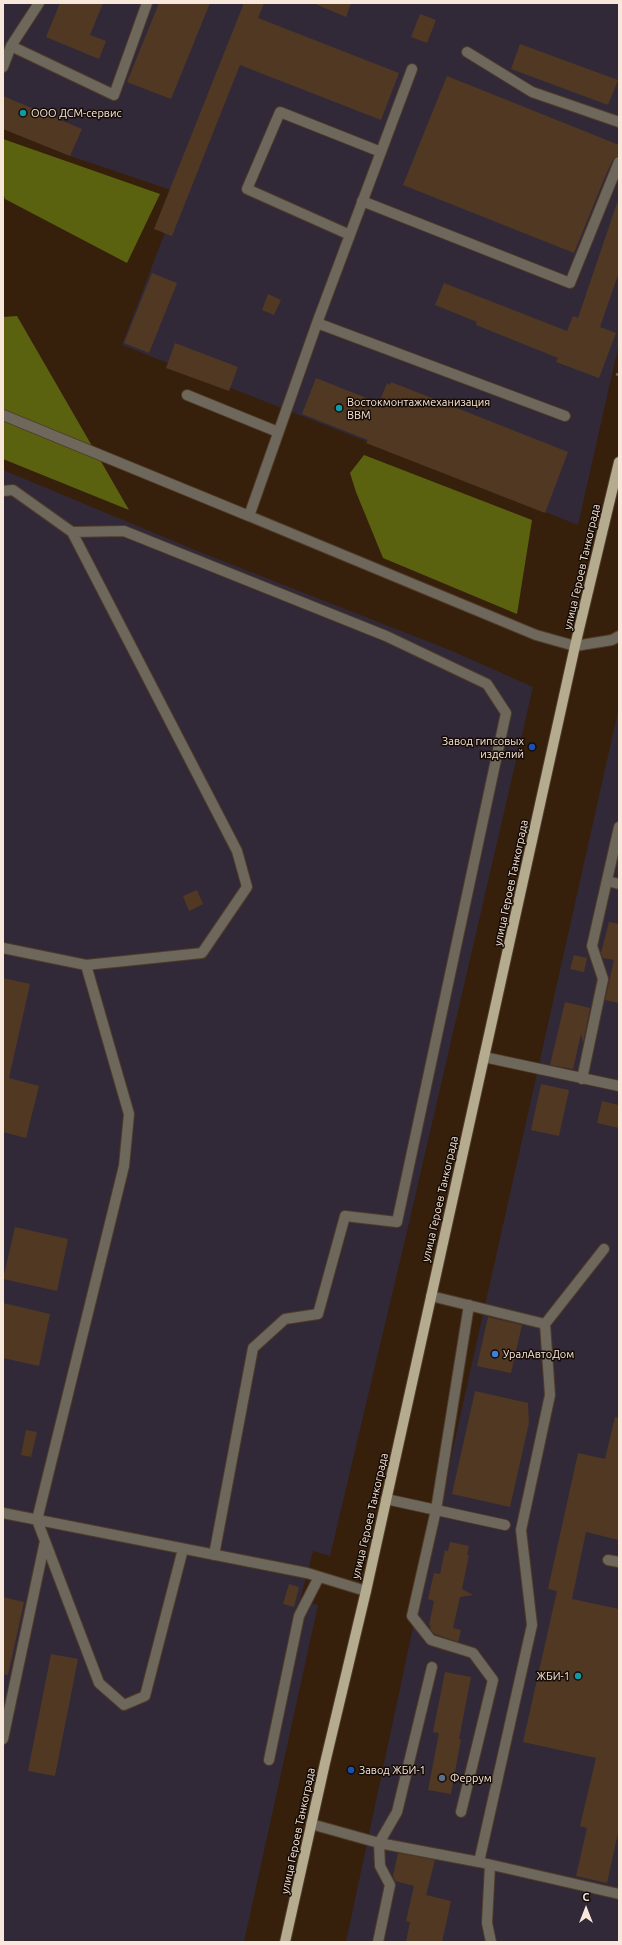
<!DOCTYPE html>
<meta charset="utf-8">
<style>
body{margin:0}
#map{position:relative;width:622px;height:1945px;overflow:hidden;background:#36200c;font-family:Ubuntu,sans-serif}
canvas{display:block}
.frame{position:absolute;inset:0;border:4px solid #f8e8dc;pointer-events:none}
.north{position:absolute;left:566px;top:1889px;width:40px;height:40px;-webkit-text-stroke:3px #160c05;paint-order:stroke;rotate:0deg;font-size:11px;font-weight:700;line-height:16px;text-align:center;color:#f8e8dc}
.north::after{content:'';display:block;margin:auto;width:14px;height:18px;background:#f8e8dc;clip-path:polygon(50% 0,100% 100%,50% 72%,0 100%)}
</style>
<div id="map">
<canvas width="622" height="1945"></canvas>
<div class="frame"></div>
<div class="north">С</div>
</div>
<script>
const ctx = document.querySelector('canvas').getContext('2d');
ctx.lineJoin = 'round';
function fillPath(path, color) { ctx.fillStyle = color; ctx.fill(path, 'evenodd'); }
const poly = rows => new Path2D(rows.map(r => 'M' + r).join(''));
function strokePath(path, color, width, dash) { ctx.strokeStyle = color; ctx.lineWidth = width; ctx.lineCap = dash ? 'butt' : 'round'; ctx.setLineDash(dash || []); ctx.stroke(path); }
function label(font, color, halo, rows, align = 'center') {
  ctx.font = font + ' Ubuntu,sans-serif'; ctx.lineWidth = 3; ctx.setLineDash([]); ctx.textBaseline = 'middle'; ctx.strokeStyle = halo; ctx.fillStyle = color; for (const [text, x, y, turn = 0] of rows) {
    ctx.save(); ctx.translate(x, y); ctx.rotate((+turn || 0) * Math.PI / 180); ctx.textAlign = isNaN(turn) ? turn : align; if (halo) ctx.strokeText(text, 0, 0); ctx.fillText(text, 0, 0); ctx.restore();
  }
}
const industrial = poly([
 [3,3,619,3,619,343,578,525,122,345,180,193,70,156,3,129],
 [3,470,200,552,452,651,533,687,408,1227,330,1556,313,1551,300,1600,318,1605,244,1942,3,1942],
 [619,707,619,1942,346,1942,415,1618]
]);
const forest = poly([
 [3,139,160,194,127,263,5,199,3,192],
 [17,316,129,510,3,459,3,317],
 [364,455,532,520,517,614,383,558,356,492,350,473]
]);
const building = poly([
 [60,3,103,3,90,35,106,41,99,59,46,37],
 [159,3,210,3,171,99,127,82],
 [244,3,264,3,258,18,399,73,381,120,240,65,172,236,154,229],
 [313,3,351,3,346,17],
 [420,14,436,20,427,43,411,37],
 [520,44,618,80,608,105,511,69],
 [447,76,619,145,619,156,613,159,604,179,574,253,403,185],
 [3,96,82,129,70,156,3,129],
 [617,203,619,203,619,272,600,327,616,333,599,378,556,362,558,358,476,325,477,322,435,305,444,283,567,331,573,316,578,318],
 [152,273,177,283,149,353,124,343],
 [268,294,281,300,274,315,262,310],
 [175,343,238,367,229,391,166,368],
 [316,378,379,403,387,383,390,385,391,382,568,452,545,513,366,443,368,440,302,414],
 [197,890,203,904,189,911,183,896],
 [609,922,619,924,619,1003,605,1000,614,960,603,958,601,953],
 [574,955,587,958,584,972,570,969],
 [3,978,30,984,9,1078,39,1086,26,1138,3,1132],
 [565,1002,590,1008,583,1043,581,1034,573,1069,550,1065],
 [541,1084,569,1090,559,1136,531,1130],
 [602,1101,619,1105,619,1128,597,1123],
 [15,1227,68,1239,57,1291,3,1279],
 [3,1303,50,1314,39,1366,3,1358],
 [488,1317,522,1325,511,1373,477,1366],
 [475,1391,528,1403,529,1423,510,1507,452,1494],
 [615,1417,619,1418,619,1540,586,1532,572,1599,619,1609,619,1828,607,1883,576,1876,587,1828,580,1826,596,1758,523,1742,557,1591,548,1589,578,1453,605,1459],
 [26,1430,37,1432,31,1457,21,1455],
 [450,1542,469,1546,467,1555,469,1555,462,1589,473,1595,460,1597,453,1628,461,1630,458,1642,435,1634,430,1629,431,1626,429,1625,434,1601,428,1599,434,1573,440,1574,445,1550,448,1551],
 [289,1584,299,1587,294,1607,283,1604],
 [3,1597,24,1602,8,1675,3,1674],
 [51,1654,78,1659,55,1776,28,1771],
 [445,1672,471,1677,459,1739,461,1739,451,1794,428,1790,439,1733,433,1732],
 [398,1853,435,1860,426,1895,451,1901,442,1942,406,1942,410,1922,406,1921,414,1886,395,1881,393,1876]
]);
const path = poly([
 [616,374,619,375]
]);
const minor = poly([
 [11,46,114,95,147,3],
 [467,52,532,92,619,122],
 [3,67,11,46,39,3],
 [412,69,317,323,249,516,536,635,575,646,612,640,619,636],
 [362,201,570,283,619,162],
 [350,235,247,189,280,112,381,152],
 [317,323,565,416],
 [187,395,278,432],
 [3,415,249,516],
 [3,491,13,490,72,532,124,531,386,636,487,684,506,713,397,1222,345,1216,318,1314,285,1319,253,1348,214,1555],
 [607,881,619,884],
 [3,948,86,965,202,953,247,887,237,851,72,532],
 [86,965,129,1114,124,1166,37,1520,99,1683,124,1705,145,1696,183,1549],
 [484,1057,619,1086],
 [582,1079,603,979,592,946,619,827],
 [431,1296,545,1324],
 [386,1499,505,1525],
 [3,1513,307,1573,366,1591],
 [608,1560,619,1562],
 [3,1739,45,1541],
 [269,1760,299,1616,319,1577],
 [461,1812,493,1680,473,1653,431,1640,412,1616,436,1510,469,1305],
 [311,1824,379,1843,479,1862,619,1894],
 [479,1862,532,1625,521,1530,550,1395,545,1324,604,1249],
 [490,1865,487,1923,491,1942],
 [378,1942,390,1885,380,1866,379,1843,397,1812,432,1667]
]);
const major = poly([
 [285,1942,325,1763,366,1591,575,646,619,462]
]);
const markers = [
 [23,113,4,"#0f9aa8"],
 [339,408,4,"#0f9aa8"],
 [532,747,4,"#1a4fb4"],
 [495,1354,4,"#3f7fe0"],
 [578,1676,4,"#0f9aa8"],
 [351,1770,4,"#1a4fb4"],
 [442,1778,4,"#5c6f8a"]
];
const poiNames = [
 ["ООО ДСМ-сервис",31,113],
 ["Востокмонтажмеханизация",347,402],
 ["ВВМ",347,415],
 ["Завод гипсовых",524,741,"right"],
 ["изделий",524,754,"right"],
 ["УралАвтоДом",503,1354],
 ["ЖБИ-1",570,1676,"right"],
 ["Завод ЖБИ-1",359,1770],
 ["Феррум",450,1778]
];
const streetNames = [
 ["улица Героев Танкограда",582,567,-77],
 ["улица Героев Танкограда",511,883,-78],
 ["улица Героев Танкограда",440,1199,-77],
 ["улица Героев Танкограда",370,1516,-77],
 ["улица Героев Танкограда",298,1831,-78]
];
fillPath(industrial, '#322938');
fillPath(forest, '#5a620f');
fillPath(building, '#503823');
strokePath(minor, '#513c29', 12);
strokePath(major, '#513c29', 12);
strokePath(path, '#715d4b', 2.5, [3, 2]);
strokePath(minor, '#6d685b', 10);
strokePath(major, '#b5ac90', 10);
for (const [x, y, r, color] of markers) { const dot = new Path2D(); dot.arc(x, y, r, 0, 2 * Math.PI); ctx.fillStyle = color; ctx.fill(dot); strokePath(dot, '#160c05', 1.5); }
label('11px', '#f8e8dc', '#160c05', poiNames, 'left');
label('11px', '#f8e8dc', '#160c05', streetNames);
</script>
